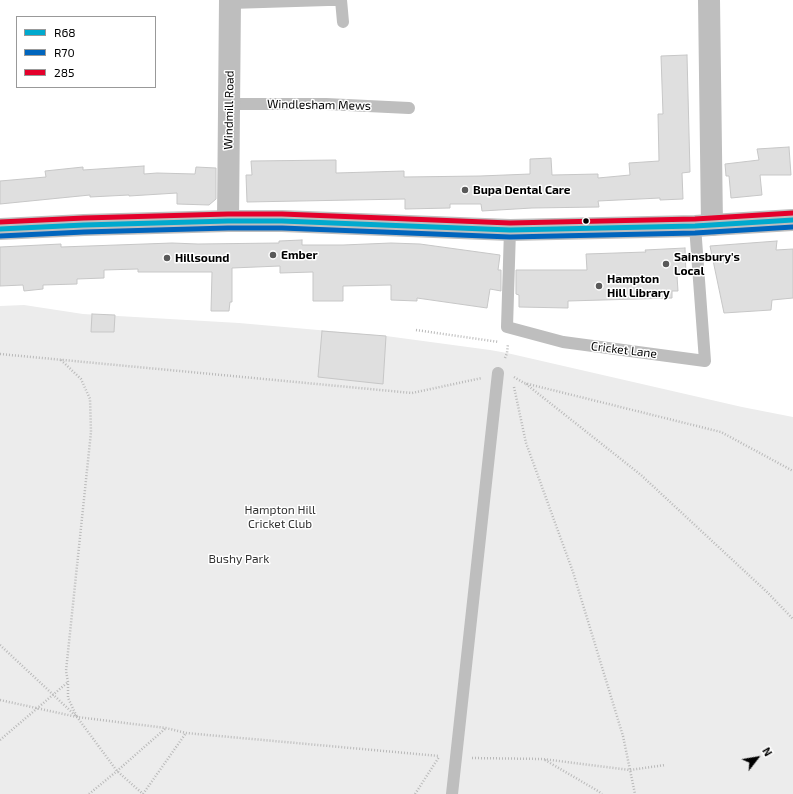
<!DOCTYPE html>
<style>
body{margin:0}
#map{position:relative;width:793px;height:794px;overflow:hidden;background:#fff;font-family:"Exo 2",sans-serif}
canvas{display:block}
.legend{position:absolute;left:16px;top:16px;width:140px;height:72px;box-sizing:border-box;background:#fff;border:1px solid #999;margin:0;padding:5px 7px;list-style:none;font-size:12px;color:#000}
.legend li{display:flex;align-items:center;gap:8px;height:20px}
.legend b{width:20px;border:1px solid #999}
.north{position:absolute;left:737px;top:738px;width:40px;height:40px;-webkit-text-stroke:3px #fff;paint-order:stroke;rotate:59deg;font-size:11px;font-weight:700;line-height:16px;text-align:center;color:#000}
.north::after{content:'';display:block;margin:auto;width:14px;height:18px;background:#000;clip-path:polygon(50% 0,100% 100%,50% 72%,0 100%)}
</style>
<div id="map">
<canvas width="793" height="794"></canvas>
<ul class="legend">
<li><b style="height:5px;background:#00a9ce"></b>R68</li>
<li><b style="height:5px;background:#0065bd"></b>R70</li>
<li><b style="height:5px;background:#e4002b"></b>285</li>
</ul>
<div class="north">N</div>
</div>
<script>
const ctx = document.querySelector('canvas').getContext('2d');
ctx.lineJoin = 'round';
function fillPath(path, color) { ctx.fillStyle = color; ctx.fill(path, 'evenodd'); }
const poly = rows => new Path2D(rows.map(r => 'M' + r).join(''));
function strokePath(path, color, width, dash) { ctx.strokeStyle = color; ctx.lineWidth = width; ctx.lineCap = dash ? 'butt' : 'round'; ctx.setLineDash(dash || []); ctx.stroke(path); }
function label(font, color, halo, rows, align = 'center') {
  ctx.font = font + ' "Exo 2",sans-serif'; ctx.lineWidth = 3; ctx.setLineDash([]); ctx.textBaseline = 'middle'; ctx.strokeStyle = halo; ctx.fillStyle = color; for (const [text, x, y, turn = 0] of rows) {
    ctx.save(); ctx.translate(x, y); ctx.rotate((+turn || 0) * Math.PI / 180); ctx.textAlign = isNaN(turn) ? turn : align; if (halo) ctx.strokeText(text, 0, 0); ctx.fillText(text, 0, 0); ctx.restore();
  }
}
const green = poly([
 [24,305,83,314,239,323,386,336,490,350,507,353,742,407,793,417,793,794,0,794,0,306]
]);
const building = poly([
 [687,55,690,172,682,173,683,199,660,200,660,198,598,201,599,207,532,208,482,211,481,204,450,204,450,208,405,209,405,199,247,202,246,175,252,175,251,161,336,160,336,173,404,171,404,177,480,176,530,174,530,159,551,158,552,175,598,174,598,178,630,175,629,163,659,161,658,114,663,114,661,56,687,55],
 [789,147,791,175,760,175,762,195,731,198,729,176,726,176,725,164,759,160,757,149,789,147],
 [144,166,144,174,157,173,195,174,196,167,216,168,216,199,209,205,177,204,177,193,129,196,129,195,90,197,90,195,0,204,0,181,46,177,45,171,83,167,83,170,144,166],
 [302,240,302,245,343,245,391,243,420,244,500,255,498,270,501,270,501,291,490,289,487,308,417,298,417,301,391,300,391,285,343,286,343,301,313,301,313,272,280,273,280,266,232,268,232,302,230,302,229,311,211,311,212,272,138,272,138,269,104,270,104,278,77,279,77,284,43,285,43,289,24,291,23,285,0,286,0,247,61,244,61,247,172,243,198,244,279,243,279,241,302,240],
 [777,241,776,250,793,249,793,298,772,300,771,310,724,313,710,246,777,241],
 [685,248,686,275,677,276,678,291,672,291,672,298,568,301,568,308,519,307,519,295,516,294,516,270,587,270,586,254,646,252,645,250,685,248],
 [92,314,115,315,114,332,91,332,92,314],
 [322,331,386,336,383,384,318,377,322,331]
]);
const path = poly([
 [416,330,499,342],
 [0,354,412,393,482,378],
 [505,358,507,353,508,344],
 [61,360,81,379,90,399,91,432,66,671,68,682,68,698,77,717],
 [514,377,524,383,721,432,793,471],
 [526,384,641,475,767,592,793,619],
 [514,387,526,443,573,572,623,736,635,794],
 [0,645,77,717,117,771,143,794],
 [0,700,77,717,166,728,186,733,439,756],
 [0,740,68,682],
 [472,758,543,759,630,770,665,765],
 [545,760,598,791,602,794],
 [89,794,117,771,166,728],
 [143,794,186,733],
 [415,794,439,757]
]);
const lane = poly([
 [328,0,341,0,343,22],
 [230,3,328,0],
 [228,104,326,104,409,108],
 [510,230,507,327,563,342,705,361,695,226],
 [452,794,498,373]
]);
const street = poly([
 [709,0,712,225],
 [228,221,230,0]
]);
const primary = poly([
 [0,229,84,225,228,221,282,221,510,230,695,226,793,220]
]);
const bus1 = poly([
 [0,229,84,225,228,221,282,221,510,230,695,226,793,220]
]);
const bus2 = poly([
 [0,236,84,232,228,228,282,228,510,237,695,233,793,227]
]);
const bus3 = poly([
 [0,222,84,218,228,214,282,214,510,223,695,219,793,213]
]);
const markers = [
 [465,190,4,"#595959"],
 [586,221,3.5,"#000"],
 [273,255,4,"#595959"],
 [167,258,4,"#595959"],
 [666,264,4,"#595959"],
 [599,286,4,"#595959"]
];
const streetNames = [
 ["Windlesham Mews",319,105,1],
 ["Windmill Road",229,110,-89],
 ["Cricket Lane",624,350,7]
];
const poiNames = [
 ["Bupa Dental Care",473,190],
 ["Ember",281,255],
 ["Sainsbury's",674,257],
 ["Local",674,271],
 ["Hillsound",175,258],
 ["Hampton",607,279],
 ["Hill Library",607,293]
];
const parkNames = [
 ["Hampton Hill",280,510],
 ["Cricket Club",280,524],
 ["Bushy Park",239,559]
];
fillPath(green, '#ececec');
fillPath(building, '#dfdfdf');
strokePath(building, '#c7c7c7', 1);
strokePath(path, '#b9b9b9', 2.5, [1, 2]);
strokePath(lane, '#bebebe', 12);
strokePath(street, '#bebebe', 22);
strokePath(primary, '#bebebe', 22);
strokePath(bus1, '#00a9ce', 5);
strokePath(bus2, '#0065bd', 5);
strokePath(bus3, '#e4002b', 5);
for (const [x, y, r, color] of markers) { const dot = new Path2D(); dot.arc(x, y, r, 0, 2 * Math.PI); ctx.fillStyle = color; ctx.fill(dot); strokePath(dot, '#fff', 1.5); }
label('12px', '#000', '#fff', streetNames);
label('bold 12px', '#000', '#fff', poiNames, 'left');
label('12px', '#333', '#fff', parkNames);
</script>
